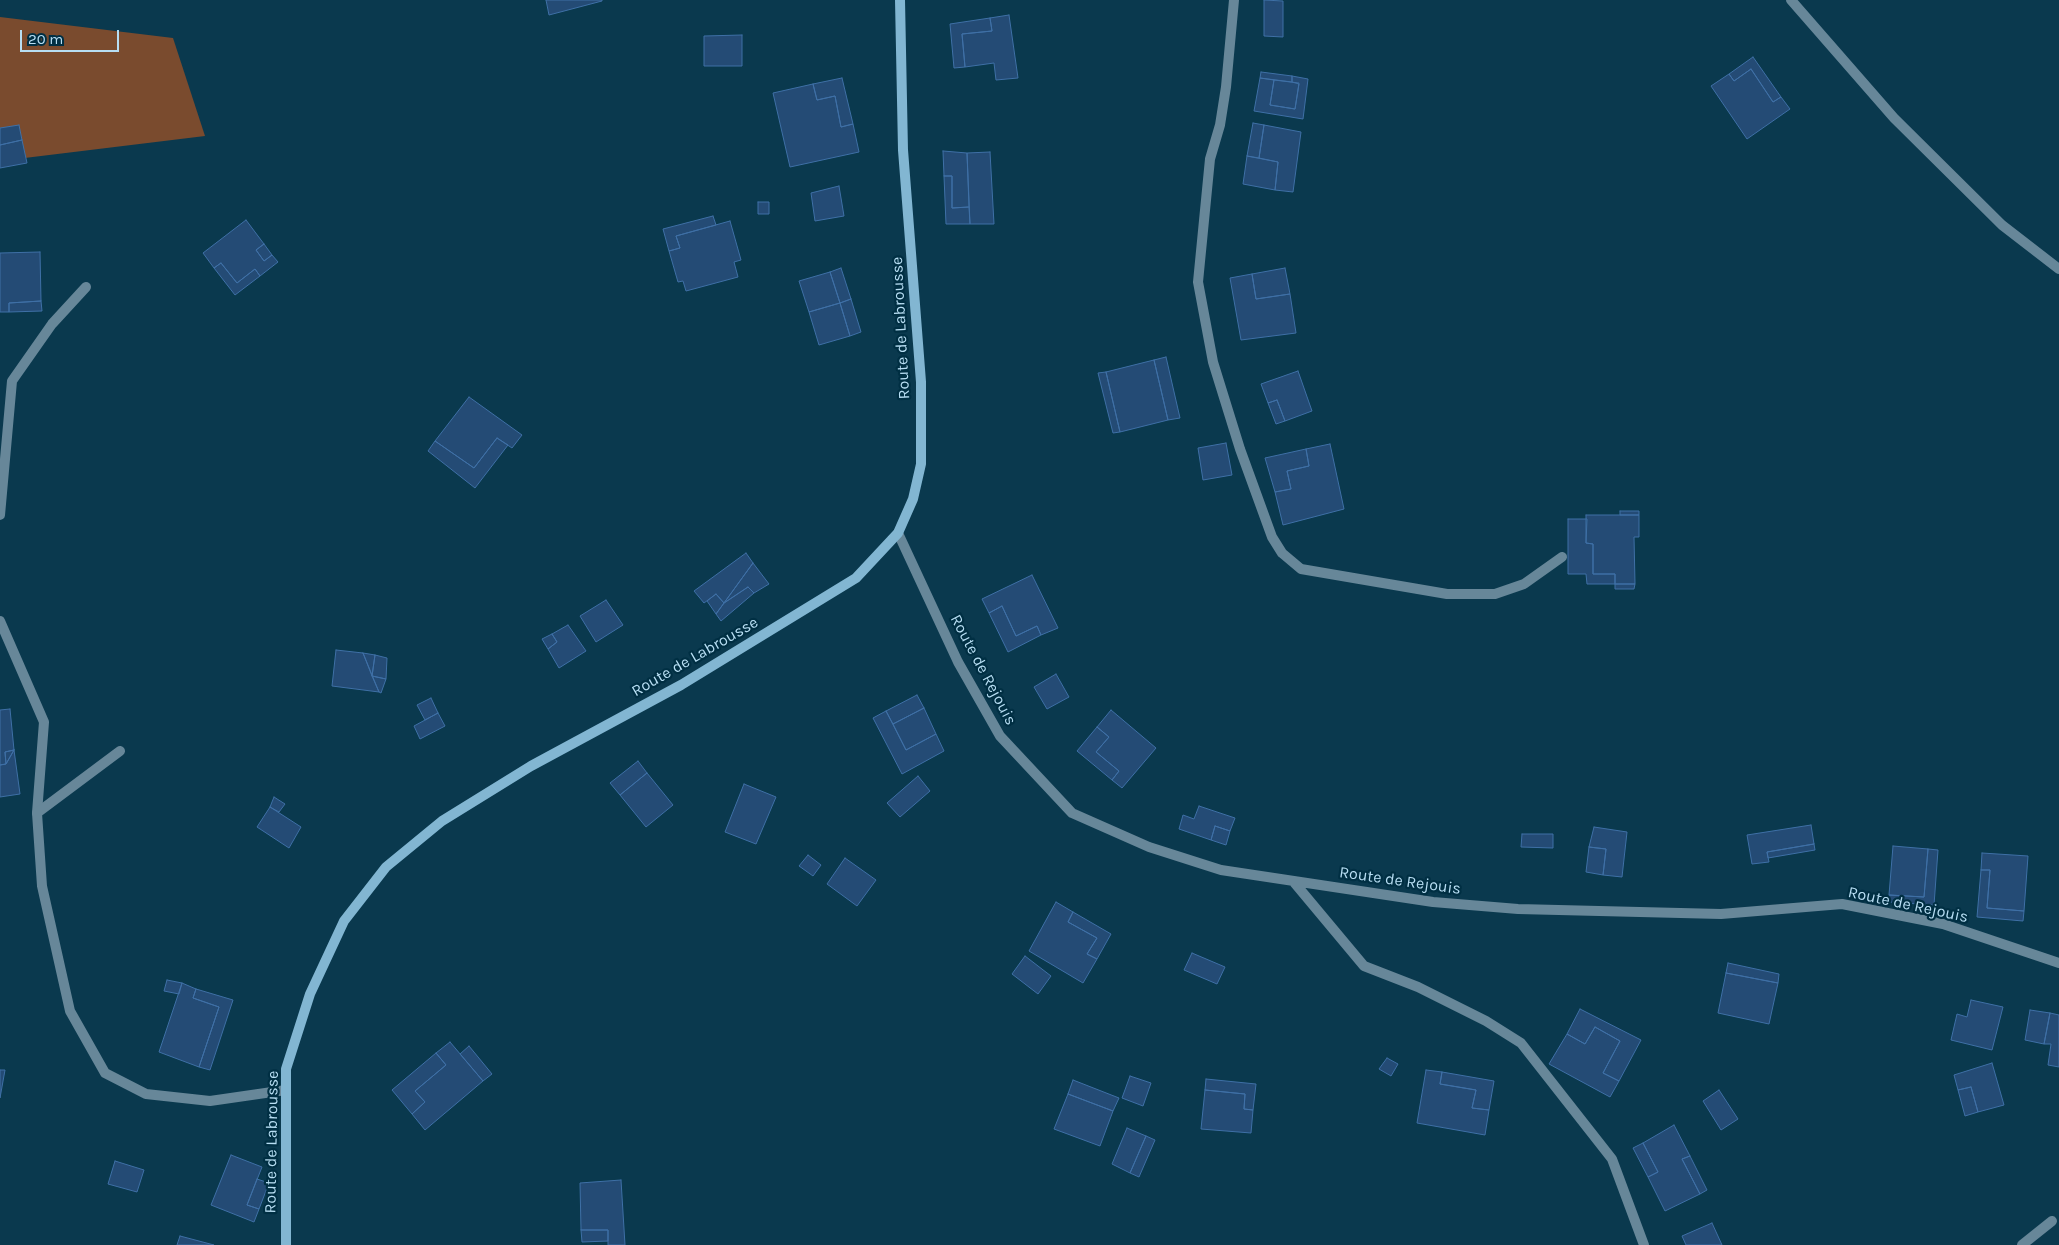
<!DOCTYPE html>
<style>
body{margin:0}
#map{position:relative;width:2059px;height:1245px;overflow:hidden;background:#0a394e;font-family:Karla,sans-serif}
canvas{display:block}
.scale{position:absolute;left:20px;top:30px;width:99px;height:22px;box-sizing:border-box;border:2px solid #b7def3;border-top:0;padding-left:6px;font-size:15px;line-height:18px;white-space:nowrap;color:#b7def3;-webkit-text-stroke:4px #002f43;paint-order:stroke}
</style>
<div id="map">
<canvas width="2059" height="1245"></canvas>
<div class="scale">20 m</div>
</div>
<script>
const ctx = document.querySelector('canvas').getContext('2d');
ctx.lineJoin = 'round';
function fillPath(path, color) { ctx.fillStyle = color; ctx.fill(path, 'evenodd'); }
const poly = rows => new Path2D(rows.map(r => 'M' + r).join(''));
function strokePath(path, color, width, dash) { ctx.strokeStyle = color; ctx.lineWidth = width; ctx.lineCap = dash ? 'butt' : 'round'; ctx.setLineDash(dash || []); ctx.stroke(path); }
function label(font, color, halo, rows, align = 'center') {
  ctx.font = font + ' Karla,sans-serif'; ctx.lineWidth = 4.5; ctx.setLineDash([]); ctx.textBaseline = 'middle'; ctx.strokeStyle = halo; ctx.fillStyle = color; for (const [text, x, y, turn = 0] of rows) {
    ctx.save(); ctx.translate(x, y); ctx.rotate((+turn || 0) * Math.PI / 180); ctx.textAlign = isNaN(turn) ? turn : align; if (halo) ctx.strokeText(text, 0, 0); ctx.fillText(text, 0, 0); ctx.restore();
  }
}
const green = poly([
 [0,17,173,38,205,136,0,161]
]);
const building = poly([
 [546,0,602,0,602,1,549,15,546,0],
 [1264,0,1283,1,1283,37,1264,36,1264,0],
 [1009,15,1018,78,996,80,994,63,965,67,962,34,992,31,990,18,1009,15],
 [990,18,992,31,962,34,965,67,954,68,950,24,990,18],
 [742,35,742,66,704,66,704,36,742,35],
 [1753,57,1781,97,1773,102,1751,69,1734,81,1729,74,1753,57],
 [1751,69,1773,102,1781,97,1790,109,1747,139,1711,86,1729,74,1734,81,1751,69],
 [1261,72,1292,76,1292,82,1260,78,1261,72],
 [1292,76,1308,79,1303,119,1254,111,1260,78,1274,80,1270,105,1295,109,1299,84,1292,82,1292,76],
 [842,78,853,124,841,127,835,96,817,100,813,84,842,78],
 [1274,80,1299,83,1295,109,1270,105,1274,80],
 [813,84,817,100,835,96,841,127,853,124,859,152,790,167,773,93,813,84],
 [1253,123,1264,125,1259,158,1247,156,1253,123],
 [19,125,22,140,0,145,0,128,19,125],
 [1264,125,1301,132,1293,192,1275,190,1278,162,1259,158,1264,125],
 [22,140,27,163,0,168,0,145,22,140],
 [943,151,967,153,969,207,952,208,952,176,944,176,943,151],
 [990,152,994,224,970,224,967,153,990,152],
 [1247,156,1278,162,1275,190,1243,184,1247,156],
 [944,176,952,176,952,208,969,207,970,224,946,224,944,176],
 [839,186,844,216,815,221,811,193,839,186],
 [758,202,769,202,769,214,758,214,758,202],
 [713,216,716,225,676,236,680,248,669,251,663,229,713,216],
 [246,220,264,244,256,250,264,261,272,255,278,262,260,276,255,269,237,283,221,263,214,268,203,253,246,220],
 [730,221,741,260,734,262,738,277,686,291,683,281,678,282,669,251,680,248,676,236,730,221],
 [264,244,272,255,264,261,256,250,264,244],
 [40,252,41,301,9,303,9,312,0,312,0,253,40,252],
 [221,263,237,283,255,269,260,276,235,295,214,268,221,263],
 [841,268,851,299,840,303,830,272,841,268],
 [1285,268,1290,294,1256,299,1252,274,1285,268],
 [830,272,840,303,809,312,799,281,830,272],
 [1252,274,1256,299,1290,294,1296,333,1241,340,1230,278,1252,274],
 [851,299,861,332,850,336,840,303,851,299],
 [41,301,42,311,9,312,9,303,41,301],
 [840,303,850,336,819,345,809,312,840,303],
 [1166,357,1180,418,1168,420,1154,360,1166,357],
 [1154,360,1168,420,1120,432,1106,372,1154,360],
 [1298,371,1312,411,1285,421,1277,400,1268,403,1261,384,1298,371],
 [1106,372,1120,432,1113,433,1098,373,1106,372],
 [469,397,522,435,512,448,497,438,474,468,435,441,469,397],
 [1277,400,1285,421,1276,424,1268,403,1277,400],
 [497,438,508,445,475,488,428,451,435,441,474,468,497,438],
 [1226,443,1232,475,1203,480,1198,448,1226,443],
 [1330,444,1344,509,1283,525,1275,492,1291,489,1287,471,1309,466,1306,449,1330,444],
 [1306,449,1309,466,1287,471,1291,489,1275,492,1265,458,1306,449],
 [1620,511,1639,511,1639,515,1620,515,1620,511],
 [1586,515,1639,515,1639,537,1634,537,1635,584,1615,584,1615,574,1593,574,1593,544,1586,543,1586,515],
 [1568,519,1587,519,1586,543,1593,544,1593,574,1615,574,1615,584,1587,584,1586,574,1568,574,1568,519],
 [746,553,753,563,724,603,716,594,704,603,694,591,746,553],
 [753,563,769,584,754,593,748,587,724,603,753,563],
 [1032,575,1058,628,1041,635,1037,626,1016,636,1002,606,989,613,982,599,1032,575],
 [1615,584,1635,584,1634,589,1615,589,1615,584],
 [748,587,754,593,721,621,716,614,724,603,748,587],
 [716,594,724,603,716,614,707,601,716,594],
 [606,600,623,625,596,642,580,616,606,600],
 [1002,606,1016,636,1037,626,1041,635,1008,652,989,613,1002,606],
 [568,625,586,651,559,668,548,649,557,642,552,634,568,625],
 [552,634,557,642,548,649,542,639,552,634],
 [336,650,363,653,379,692,332,686,336,650],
 [363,653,375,655,372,676,363,653],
 [375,655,387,658,386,679,372,676,375,655],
 [1056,674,1069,697,1047,709,1034,687,1056,674],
 [372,676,386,679,381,693,379,692,372,676],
 [917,695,924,708,893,724,886,711,917,695],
 [431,698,438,713,425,720,417,705,431,698],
 [924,708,936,734,906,750,893,724,924,708],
 [10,709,14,750,5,752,6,764,0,765,0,710,10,709],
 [1111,710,1156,748,1122,788,1112,780,1119,771,1096,752,1109,737,1097,727,1111,710],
 [886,711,906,750,936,734,944,751,902,774,873,718,886,711],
 [438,713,445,726,420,739,414,726,438,713],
 [1097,727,1109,737,1096,752,1119,771,1112,780,1077,751,1097,727],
 [14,750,6,764,5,752,14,750],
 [14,750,20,794,0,797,0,765,6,764,14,750],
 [638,761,647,773,620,795,610,783,638,761],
 [647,773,673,805,646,827,620,795,647,773],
 [918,776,930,791,900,817,887,803,918,776],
 [744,784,776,797,756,844,725,832,744,784],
 [274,797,285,804,279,812,270,807,274,797],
 [1199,806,1235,818,1230,831,1215,826,1211,840,1179,829,1183,815,1194,819,1199,806],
 [270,807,301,827,289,848,257,827,270,807],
 [1811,825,1814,844,1767,852,1769,862,1752,864,1747,835,1811,825],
 [1215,826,1230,831,1226,845,1211,840,1215,826],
 [1594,827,1627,832,1622,877,1603,875,1606,849,1589,847,1594,827],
 [1522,834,1553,834,1553,848,1521,847,1522,834],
 [1814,844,1815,850,1768,858,1767,852,1814,844],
 [1893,846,1928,849,1924,897,1889,895,1893,846],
 [1589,847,1606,849,1603,875,1586,872,1589,847],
 [1928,849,1938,850,1934,905,1889,902,1889,895,1924,897,1928,849],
 [1982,853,2028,856,2024,911,1987,908,1990,870,1981,870,1982,853],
 [808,855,821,865,813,876,799,866,808,855],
 [845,858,876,880,857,906,827,884,845,858],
 [1981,870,1990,870,1987,908,2024,911,2023,921,1977,917,1981,870],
 [1056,902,1073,912,1068,922,1097,938,1087,954,1097,959,1083,983,1029,951,1056,902],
 [1073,912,1111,934,1097,959,1087,954,1097,938,1068,922,1073,912],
 [1192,953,1225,967,1217,984,1184,970,1192,953],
 [1025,956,1051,976,1038,994,1012,974,1025,956],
 [1728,963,1779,974,1778,983,1726,973,1728,963],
 [1726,973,1778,983,1769,1024,1718,1013,1726,973],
 [167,980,182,983,179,994,164,991,167,980],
 [182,983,196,989,193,998,219,1007,199,1067,159,1052,182,983],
 [196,989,233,1000,210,1070,199,1067,219,1007,193,998,196,989],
 [1971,1000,2003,1007,1992,1050,1951,1040,1957,1014,1967,1017,1971,1000],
 [1580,1009,1641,1040,1619,1081,1603,1073,1620,1041,1595,1027,1585,1044,1567,1034,1580,1009],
 [2030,1010,2050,1013,2044,1044,2025,1040,2030,1010],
 [2050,1013,2059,1015,2059,1067,2048,1065,2051,1044,2044,1044,2050,1013],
 [1595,1027,1620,1041,1603,1073,1619,1081,1610,1097,1549,1064,1567,1034,1585,1044,1595,1027],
 [450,1042,483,1081,425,1130,412,1114,425,1102,415,1091,446,1065,436,1053,450,1042],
 [469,1046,492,1074,483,1081,460,1054,469,1046],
 [436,1053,446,1065,415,1091,425,1102,412,1114,392,1090,436,1053],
 [1387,1058,1398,1064,1391,1076,1379,1069,1387,1058],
 [1992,1063,2004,1105,1978,1112,1971,1087,1958,1090,1954,1075,1992,1063],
 [0,1070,5,1070,0,1098,0,1070],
 [1426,1070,1442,1072,1440,1084,1476,1090,1472,1108,1489,1110,1485,1135,1417,1123,1426,1070],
 [1442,1072,1494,1081,1489,1110,1472,1108,1476,1090,1440,1084,1442,1072],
 [1130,1076,1151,1083,1143,1106,1122,1098,1130,1076],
 [1206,1079,1256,1084,1253,1110,1244,1109,1245,1094,1205,1090,1206,1079],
 [1073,1080,1119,1098,1113,1111,1068,1094,1073,1080],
 [1971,1087,1978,1112,1965,1116,1958,1090,1971,1087],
 [1205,1090,1245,1094,1244,1109,1253,1110,1251,1133,1201,1129,1205,1090],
 [1719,1090,1738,1119,1721,1130,1703,1101,1719,1090],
 [1068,1094,1113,1111,1100,1146,1054,1129,1068,1094],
 [1674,1125,1690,1156,1682,1159,1700,1194,1665,1211,1648,1177,1658,1172,1643,1143,1674,1125],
 [1127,1128,1146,1136,1130,1173,1112,1164,1127,1128],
 [1146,1136,1155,1140,1139,1177,1130,1173,1146,1136],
 [1643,1143,1658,1172,1648,1177,1633,1148,1643,1143],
 [231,1155,262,1167,247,1205,259,1209,254,1222,211,1205,231,1155],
 [1690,1156,1707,1190,1700,1194,1682,1159,1690,1156],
 [115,1161,144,1170,137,1192,108,1184,115,1161],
 [257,1179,269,1183,259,1209,247,1205,257,1179],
 [621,1180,625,1245,608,1245,608,1230,581,1230,580,1183,621,1180],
 [1712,1223,1722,1245,1686,1245,1682,1236,1712,1223],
 [581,1230,608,1230,608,1241,582,1242,581,1230],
 [180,1236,214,1245,177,1245,180,1236]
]);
const lane = poly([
 [0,515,12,381,52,324,86,287],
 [0,621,44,722,37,813]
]);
const street = poly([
 [1234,0,1226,87,1220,125,1210,159,1198,282,1213,362,1240,449,1272,537,1282,553,1301,569,1447,594,1495,594,1524,584,1562,557],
 [1791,0,1894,118,2002,225,2059,269],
 [898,533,958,662,1000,736,1072,813,1149,847,1221,870,1433,902,1518,909,1721,914,1842,904,1943,924,2059,963],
 [120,751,37,813,42,886,70,1011,105,1073,146,1094,210,1101,286,1090],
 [1293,881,1364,966,1418,987,1486,1021,1521,1043,1612,1159,1644,1245],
 [2022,1245,2052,1221]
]);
const secondary = poly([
 [286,1245,286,1069,310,994,344,921,386,867,442,821,531,766,681,685,856,578,898,533,913,499,921,464,921,382,903,150,900,0]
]);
const streetNames = [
 ["Route de Labrousse",901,328,-93],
 ["Route de Labrousse",695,657,-30],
 ["Route de Rejouis",983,670,62],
 ["Route de Rejouis",1400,881,8],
 ["Route de Rejouis",1908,905,12],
 ["Route de Labrousse",272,1142,-89]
];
fillPath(green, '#7a4b2e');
fillPath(building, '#244b75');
strokePath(building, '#3f70a6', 1);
strokePath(lane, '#678799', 10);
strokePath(street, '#678799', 10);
strokePath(secondary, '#82b6d2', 10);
label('16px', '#b7def3', '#002f43', streetNames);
</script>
